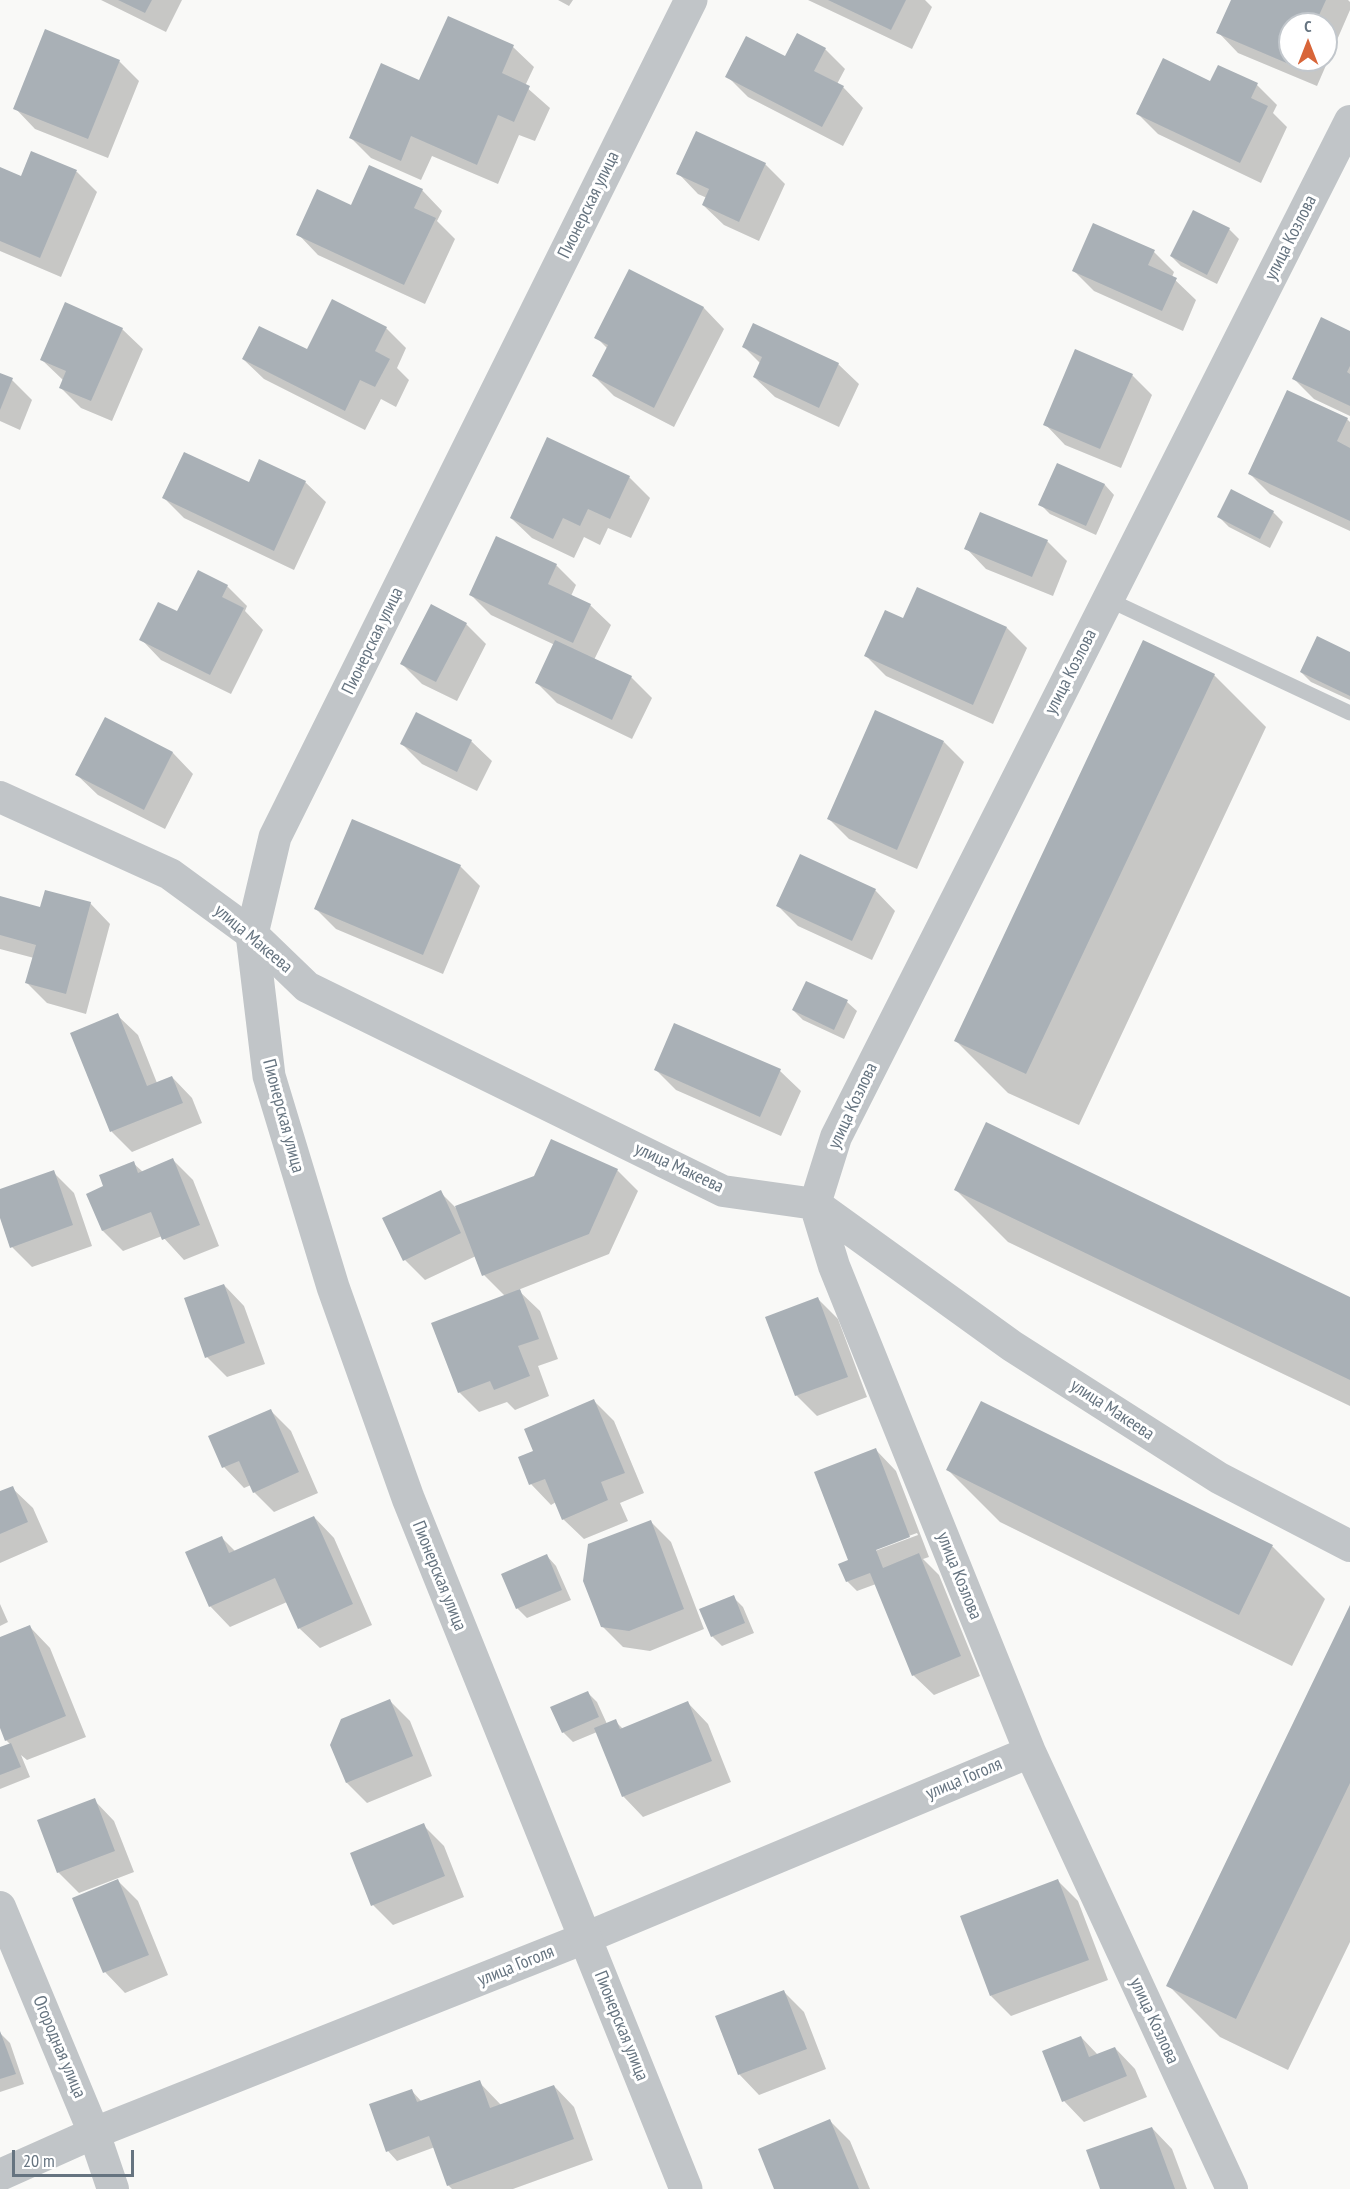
<!DOCTYPE html>
<meta charset="utf-8">
<style>
body{margin:0}
#map{position:relative;width:1350px;height:2189px;overflow:hidden;background:#f9f9f7;font-family:"PT Sans Narrow",sans-serif}
canvas{display:block}
.north{position:absolute;left:1278px;top:12px;width:60px;height:60px;box-sizing:border-box;background:#fff;border:2px solid #c2c7cc;border-radius:50%;rotate:0deg;font-size:16px;font-weight:700;line-height:24px;text-align:center;color:#667480}
.north::after{content:'';display:block;margin:auto;width:21px;height:27px;background:#d86539;clip-path:polygon(50% 0,100% 100%,50% 72%,0 100%)}
.scale{position:absolute;left:12px;top:2150px;width:122px;height:27px;box-sizing:border-box;border:3px solid #667480;border-top:0;padding-left:8px;font-size:18px;line-height:21px;white-space:nowrap;color:#667480;-webkit-text-stroke:4px #fff;paint-order:stroke}
</style>
<div id="map">
<canvas width="1350" height="2189"></canvas>
<div class="north">С</div>
<div class="scale">20 m</div>
</div>
<script>
const ctx = document.querySelector('canvas').getContext('2d');
ctx.lineJoin = 'round';
function fillPath(path, color) { ctx.fillStyle = color; ctx.fill(path, 'evenodd'); }
const poly = rows => new Path2D(rows.map(r => 'M' + r).join(''));
function strokePath(path, color, width, dash) { ctx.strokeStyle = color; ctx.lineWidth = width; ctx.lineCap = dash ? 'butt' : 'round'; ctx.setLineDash(dash || []); ctx.stroke(path); }
function label(font, color, halo, rows, align = 'center') {
  ctx.font = font + ' "PT Sans Narrow",sans-serif'; ctx.lineWidth = 6; ctx.setLineDash([]); ctx.textBaseline = 'middle'; ctx.strokeStyle = halo; ctx.fillStyle = color; for (const [text, x, y, turn = 0] of rows) {
    ctx.save(); ctx.translate(x, y); ctx.rotate((+turn || 0) * Math.PI / 180); ctx.textAlign = isNaN(turn) ? turn : align; if (halo) ctx.strokeText(text, 0, 0); ctx.fillText(text, 0, 0); ctx.restore();
  }
}
const shadow = poly([
 [101,0,182,0,166,32],
 [558,0,573,0,569,6],
 [808,0,925,0,932,7,912,49],
 [1232,0,1348,0,1350,2,1350,10,1317,86,1238,53,1218,32],
 [1290,24,1326,24,1326,60,1290,60],
 [449,18,513,47,534,67,525,86,550,108,535,141,519,135,498,184,432,156,421,180,371,158,351,138,420,82],
 [825,49,845,69,837,84,843,87,863,108,843,146,748,97,727,76,785,58],
 [119,61,139,81,108,158,35,129,15,108],
 [1211,83,1257,85,1277,105,1273,113,1287,127,1261,183,1158,134,1138,114],
 [32,153,77,172,97,192,61,277,0,251,0,168,21,178],
 [765,164,785,184,759,241,724,225,703,205,707,198,698,194,678,173],
 [422,190,442,211,437,221,455,239,425,304,318,255,298,234,352,207],
 [1229,229,1239,239,1217,284,1181,266,1171,256],
 [1154,252,1174,272,1172,277,1196,300,1183,331,1094,291,1074,271],
 [630,271,704,308,724,329,674,427,614,396,594,376,608,349,596,337],
 [386,328,406,348,397,368,409,380,396,407,381,399,365,430,264,379,243,359,308,351],
 [122,329,143,349,112,421,81,408,61,388,63,380,42,360],
 [1350,333,1350,416,1314,399,1294,379],
 [744,347,838,364,859,384,839,427,775,397,754,377,761,364],
 [0,375,12,380,32,400,20,430,0,421],
 [1132,375,1152,395,1121,468,1065,445,1045,424],
 [1347,419,1350,422,1350,531,1270,494,1250,474],
 [1058,465,1105,485,1114,495,1096,535,1050,514,1040,504],
 [629,477,650,498,631,538,608,528,600,545,584,537,574,558,532,538,511,518],
 [305,482,326,502,294,570,184,518,164,498],
 [1273,512,1283,522,1270,548,1229,527,1219,517],
 [1047,541,1067,561,1053,596,986,569,966,548],
 [556,565,576,585,571,596,590,605,611,625,594,660,631,677,652,698,632,739,557,703,537,683,555,645,491,615,471,595],
 [227,586,247,606,245,611,263,630,231,694,161,660,141,639],
 [466,624,486,644,457,701,422,684,402,664],
 [1007,628,1027,648,993,724,886,676,866,656],
 [1350,653,1350,700,1311,682,1301,672],
 [1214,675,1266,727,1079,1125,1008,1093,956,1041],
 [106,720,173,753,193,774,165,829,98,795,77,775],
 [471,741,492,761,477,791,422,764,402,744],
 [944,742,964,762,917,869,849,839,829,819],
 [460,866,480,886,443,974,336,929,316,909],
 [875,890,895,911,872,960,798,926,778,906],
 [0,898,41,909,90,903,110,924,86,1014,47,1003,27,983,34,958,0,949],
 [847,1002,857,1011,844,1039,803,1020,793,1010],
 [117,1015,138,1035,157,1083,172,1077,192,1098,202,1123,132,1152,112,1132,72,1034],
 [656,1070,780,1071,801,1091,781,1136,676,1090],
 [173,1160,193,1180,219,1246,184,1260,162,1236,123,1251,103,1231,105,1187,133,1163,143,1172],
 [617,1170,638,1191,609,1254,518,1290,540,1311,558,1359,538,1366,549,1396,515,1410,507,1402,479,1412,459,1392,505,1296,484,1275,476,1256,425,1280,405,1260,440,1192,456,1208],
 [53,1172,74,1193,92,1246,32,1267,12,1247,0,1213,0,1191],
 [956,1190,1350,1298,1350,1406,1008,1242],
 [224,1285,244,1306,265,1364,227,1377,207,1357],
 [818,1299,838,1319,867,1397,817,1416,796,1395],
 [594,1401,614,1421,644,1493,620,1503,628,1521,584,1539,563,1519,556,1502,551,1505,531,1484,535,1451],
 [981,1403,1273,1547,1325,1599,1292,1666,1000,1522,948,1470],
 [271,1411,291,1431,318,1493,274,1512,254,1492,251,1485,244,1488,224,1467,210,1437],
 [876,1450,896,1471,929,1557,923,1559,939,1575,980,1676,934,1695,913,1675,876,1584,857,1591,847,1581,849,1561],
 [917,1533,918,1535,875,1551,873,1549],
 [12,1488,33,1508,48,1542,0,1563,0,1493],
 [314,1517,334,1538,372,1625,320,1648,299,1628,287,1602,230,1627,210,1606,222,1538,236,1552],
 [650,1521,671,1542,704,1629,650,1651,623,1647,602,1626],
 [547,1556,556,1566,571,1600,527,1618,517,1608],
 [733,1597,743,1607,754,1633,722,1646,712,1636],
 [0,1604,8,1622,0,1626],
 [1350,1608,1350,1942,1288,2070,1220,2037,1168,1985],
 [30,1627,50,1648,86,1737,27,1760,21,1755,30,1777,0,1789,0,1749,11,1745,6,1740,0,1724,0,1639],
 [587,1692,597,1702,607,1724,615,1721,623,1729,688,1703,708,1724,731,1782,643,1817,623,1796,597,1732,573,1742,563,1732],
 [389,1700,410,1721,432,1776,367,1803,347,1783,331,1745],
 [94,1800,114,1821,134,1872,79,1893,58,1872],
 [423,1825,444,1846,464,1897,393,1925,373,1905],
 [117,1880,138,1901,168,1975,125,1993,105,1972,74,1899],
 [1058,1881,1078,1901,1108,1980,1011,2016,991,1996],
 [784,1992,804,2012,826,2069,759,2095,739,2074],
 [0,2033,10,2043,24,2084,0,2092],
 [1081,2037,1098,2055,1115,2048,1135,2069,1147,2097,1084,2122,1064,2101],
 [479,2082,501,2105,554,2086,574,2107,593,2160,513,2189,452,2189,448,2185,435,2147,397,2161,388,2151,411,2090,422,2102],
 [830,2121,850,2141,870,2189,776,2189],
 [1152,2128,1172,2149,1187,2189,1101,2189]
]);
const building = poly([
 [118,0,152,0,145,13],
 [828,0,906,0,891,30],
 [1231,0,1326,0,1315,24,1290,24,1290,60,1299,60,1296,67,1216,33],
 [448,16,514,45,502,73,530,86,514,122,498,115,477,165,411,136,401,161,349,138,381,63,419,80],
 [45,29,120,60,88,139,13,109],
 [797,33,826,48,814,71,844,86,822,127,725,77,746,36,785,56],
 [1163,58,1210,81,1218,65,1258,83,1251,98,1268,106,1240,163,1136,114],
 [696,131,766,163,739,222,702,205,709,189,676,174],
 [31,151,77,170,40,258,0,241,0,167,21,176],
 [369,165,423,189,414,208,436,218,404,285,296,235,317,189,351,205],
 [1193,210,1230,228,1207,275,1170,256],
 [1093,223,1155,250,1148,265,1177,278,1162,311,1072,271],
 [629,269,704,307,654,408,592,376,608,345,594,338],
 [332,299,387,327,375,351,390,359,375,387,360,380,345,411,242,359,259,326,307,349],
 [65,302,123,328,91,401,59,388,66,371,40,360],
 [1321,317,1350,331,1350,366,1347,372,1350,374,1350,406,1292,379],
 [753,323,839,363,819,408,753,377,762,357,742,347],
 [1075,349,1133,374,1100,449,1043,425],
 [0,373,13,378,0,410],
 [1287,390,1348,418,1337,441,1350,448,1350,521,1248,474],
 [547,437,630,476,610,519,588,509,580,526,563,518,553,539,510,518],
 [184,452,249,482,259,459,306,481,274,551,162,498],
 [1057,463,1105,484,1086,526,1038,505],
 [1231,489,1274,511,1260,539,1217,517],
 [980,512,1048,540,1032,577,964,549],
 [496,536,557,564,548,584,591,604,573,643,469,595],
 [198,570,228,585,222,597,244,608,210,675,139,640,158,602,177,611],
 [917,587,1007,627,973,705,864,656,885,610,903,618],
 [431,604,467,623,436,682,400,664],
 [1317,636,1350,652,1350,696,1300,672],
 [555,640,632,676,612,720,535,683],
 [1143,640,1215,674,1026,1074,954,1041],
 [875,710,944,741,897,850,827,819],
 [416,712,472,740,457,772,400,744],
 [105,717,173,752,144,810,75,775],
 [352,819,461,865,423,955,314,909],
 [800,854,876,889,852,941,776,906],
 [45,890,91,902,66,994,25,983,36,945,0,935,0,896,40,907],
 [806,981,848,1000,834,1030,792,1010],
 [118,1013,147,1086,172,1076,183,1103,110,1132,70,1033],
 [674,1023,781,1069,760,1117,654,1070],
 [986,1122,1350,1297,1350,1380,954,1190],
 [551,1139,618,1169,589,1234,482,1276,455,1206,534,1176],
 [173,1158,200,1225,162,1240,151,1212,102,1231,86,1194,103,1186,99,1175,134,1161,138,1173],
 [54,1170,73,1225,10,1248,0,1218,0,1189],
 [441,1190,461,1233,403,1261,382,1218],
 [224,1284,245,1343,205,1358,184,1298],
 [520,1289,539,1339,518,1346,530,1376,494,1390,490,1381,458,1393,431,1323],
 [818,1297,848,1377,795,1396,765,1317],
 [594,1399,625,1473,601,1482,608,1500,562,1520,545,1479,529,1485,518,1457,533,1451,524,1429],
 [981,1401,1273,1545,1239,1615,946,1470],
 [271,1409,299,1472,253,1493,239,1461,222,1468,208,1436],
 [876,1448,910,1537,876,1550,883,1568,919,1553,961,1656,912,1676,870,1573,846,1582,838,1564,848,1560,814,1472],
 [13,1486,28,1522,0,1534,0,1491],
 [314,1516,353,1604,298,1629,275,1578,209,1607,185,1552,222,1536,229,1553],
 [651,1520,684,1609,629,1631,601,1627,583,1581,588,1544],
 [547,1554,562,1590,516,1609,501,1574],
 [734,1595,745,1623,711,1637,699,1609],
 [1350,1605,1350,1783,1236,2019,1166,1986],
 [30,1625,66,1716,5,1741,0,1728,0,1637],
 [588,1691,599,1717,562,1733,550,1707],
 [390,1699,413,1756,346,1783,330,1745,341,1719],
 [688,1701,712,1761,622,1797,594,1728,616,1719,620,1729],
 [11,1743,21,1767,0,1775,0,1747],
 [95,1798,115,1851,57,1873,37,1820],
 [424,1823,445,1876,371,1906,350,1853],
 [118,1879,149,1955,103,1973,72,1898],
 [1058,1879,1089,1960,990,1996,960,1916],
 [784,1990,807,2049,738,2075,715,2016],
 [0,2031,16,2074,0,2079],
 [1081,2036,1089,2057,1115,2047,1127,2076,1062,2102,1042,2051],
 [480,2080,490,2108,554,2085,574,2139,447,2186,429,2136,386,2152,369,2104,412,2089,417,2102],
 [830,2119,859,2189,774,2189,758,2149],
 [1152,2127,1175,2189,1100,2189,1086,2150]
]);
const service = poly([
 [1107,599,1350,713]
]);
const minor = poly([
 [0,797,170,874,252,934,307,987,723,1191,815,1204,1012,1346,1219,1478,1350,1546],
 [0,1907,94,2133,113,2189],
 [0,2175,94,2133,585,1938,1030,1752],
 [1232,2189,1030,1752,834,1266,815,1204,836,1137,1350,121]
]);
const tertiary = poly([
 [686,2189,408,1498,333,1287,269,1076,252,934,275,837,691,0]
]);
const streetNames = [
 ["Пионерская улица",589,205,-64],
 ["улица Козлова",1291,238,-63],
 ["Пионерская улица",373,641,-64],
 ["улица Козлова",1071,672,-63],
 ["улица Макеева",253,939,40],
 ["улица Козлова",853,1106,-65],
 ["Пионерская улица",283,1116,75],
 ["улица Макеева",679,1168,25],
 ["улица Макеева",1112,1410,33],
 ["Пионерская улица",439,1576,68],
 ["улица Козлова",959,1576,68],
 ["улица Гоголя",964,1779,-23],
 ["улица Гоголя",516,1966,-22],
 ["улица Козлова",1154,2021,65],
 ["Пионерская улица",621,2026,68],
 ["Огородная улица",59,2047,67]
];
fillPath(shadow, '#0003');
fillPath(building, '#a9b0b6');
strokePath(service, '#c1c5c8', 15);
strokePath(minor, '#c1c5c8', 32);
strokePath(tertiary, '#c1c5c8', 33);
label('18px', '#667480', '#fff', streetNames);
</script>
